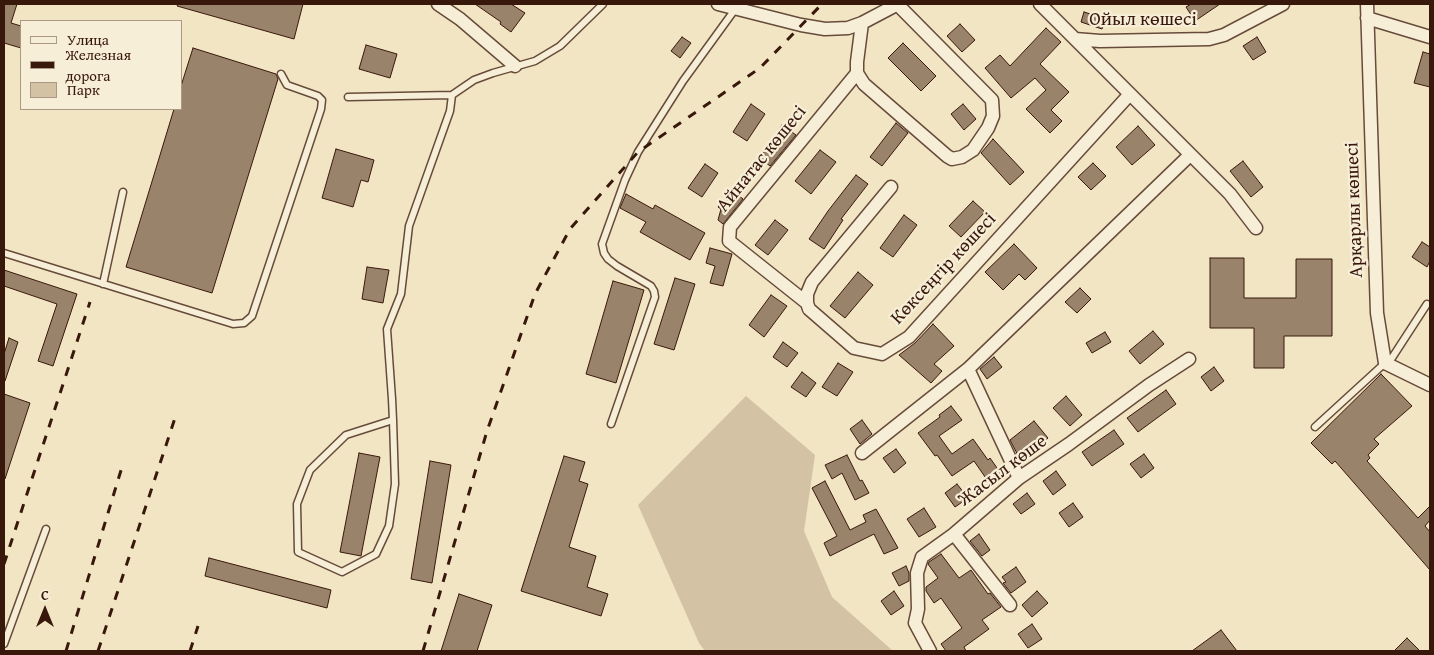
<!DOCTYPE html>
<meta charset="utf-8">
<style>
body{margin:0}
#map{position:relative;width:1434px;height:655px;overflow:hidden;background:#f2e5c3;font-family:"Gentium Book Plus",serif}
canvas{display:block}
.frame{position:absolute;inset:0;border:5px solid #39180c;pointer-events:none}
.legend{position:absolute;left:20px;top:20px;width:162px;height:90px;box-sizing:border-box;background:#f7eed8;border:1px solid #ab9886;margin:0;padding:6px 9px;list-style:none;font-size:15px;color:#39180c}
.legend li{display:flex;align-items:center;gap:10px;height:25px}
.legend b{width:25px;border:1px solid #ab9886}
.north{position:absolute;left:20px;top:585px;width:50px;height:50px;-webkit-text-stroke:4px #f7eed8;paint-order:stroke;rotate:0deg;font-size:14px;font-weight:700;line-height:20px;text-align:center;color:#39180c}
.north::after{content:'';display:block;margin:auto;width:18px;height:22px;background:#39180c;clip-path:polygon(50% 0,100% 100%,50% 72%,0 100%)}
</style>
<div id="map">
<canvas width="1434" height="655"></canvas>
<div class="frame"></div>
<ul class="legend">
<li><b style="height:6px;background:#f7eed8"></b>Улица</li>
<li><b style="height:6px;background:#39180c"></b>Железная дорога</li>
<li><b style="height:14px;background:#d3c2a4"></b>Парк</li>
</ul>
<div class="north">С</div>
</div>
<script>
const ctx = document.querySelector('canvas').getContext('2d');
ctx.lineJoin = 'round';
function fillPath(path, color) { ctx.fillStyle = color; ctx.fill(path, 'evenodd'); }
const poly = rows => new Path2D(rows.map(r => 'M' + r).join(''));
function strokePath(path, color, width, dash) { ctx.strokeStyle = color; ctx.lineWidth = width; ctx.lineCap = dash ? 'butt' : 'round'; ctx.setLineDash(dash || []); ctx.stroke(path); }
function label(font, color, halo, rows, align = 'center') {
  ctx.font = font + ' "Gentium Book Plus",serif'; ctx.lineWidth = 4.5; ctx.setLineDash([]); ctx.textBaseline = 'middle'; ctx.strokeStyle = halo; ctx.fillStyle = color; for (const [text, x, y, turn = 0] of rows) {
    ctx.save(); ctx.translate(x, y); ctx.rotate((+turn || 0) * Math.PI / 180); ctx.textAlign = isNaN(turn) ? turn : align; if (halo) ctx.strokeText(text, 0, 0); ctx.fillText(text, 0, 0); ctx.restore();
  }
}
const green = poly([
 [746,396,815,455,804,531,832,597,893,651,705,651,699,643,638,505]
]);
const building = poly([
 [4,4,17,4,11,23,21,26,21,48,4,43,4,4],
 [178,4,303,4,294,39,177,6,178,4],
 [475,4,511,4,525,13,511,32,500,24,501,22,475,4],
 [1191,4,1220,4,1195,21,1186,7,1191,4],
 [1084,12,1106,19,1102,29,1081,22,1084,12],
 [960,24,975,40,962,52,947,36,960,24],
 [1046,28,1061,42,1040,64,1069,92,1051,110,1062,121,1050,133,1026,109,1046,90,1035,78,1011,98,985,68,1000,55,1010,66,1046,28],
 [682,37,691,43,680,58,671,51,682,37],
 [1257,37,1266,52,1253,60,1243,46,1257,37],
 [903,43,936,76,921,91,888,58,903,43],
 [366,45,397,54,390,78,359,69,366,45],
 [193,48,276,74,278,79,212,293,126,267,174,109,181,109,181,86,193,48],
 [1423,52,1430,54,1430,87,1414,83,1423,52],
 [751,104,765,114,747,141,733,132,751,104],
 [963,104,976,119,964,130,951,114,963,104],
 [896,123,908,133,882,166,870,157,896,123],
 [782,125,796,135,770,166,760,158,782,125],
 [1138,126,1155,145,1132,165,1116,147,1138,126],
 [993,139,1024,172,1010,185,981,153,993,139],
 [336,149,374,160,368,182,361,180,353,207,322,198,336,149],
 [820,150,836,162,811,194,795,181,820,150],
 [1243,161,1263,187,1251,197,1230,171,1243,161],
 [1093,163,1106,176,1091,190,1078,177,1093,163],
 [705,164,718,173,702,197,688,188,705,164],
 [856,175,868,184,841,219,843,220,824,249,809,239,828,211,856,175],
 [732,190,743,199,723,224,718,220,721,209,718,207,732,190],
 [626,194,653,209,655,205,705,233,690,260,640,232,646,222,620,208,626,194],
 [973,201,985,212,961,237,949,226,973,201],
 [904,215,917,225,893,257,880,248,904,215],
 [775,220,788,230,768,255,755,245,775,220],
 [1422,242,1430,247,1430,261,1427,267,1412,257,1422,242],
 [1014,244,1037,268,1025,280,1019,274,1003,290,985,272,1014,244],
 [710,248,732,254,723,286,710,283,715,266,706,263,710,248],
 [1210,258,1244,258,1244,298,1296,298,1296,259,1332,259,1332,336,1284,336,1284,368,1254,368,1254,328,1210,328,1210,258],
 [367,267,389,270,383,303,362,299,367,267],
 [4,270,77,294,53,366,38,361,57,304,4,286,4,270],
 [858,272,873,285,845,318,830,306,858,272],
 [675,278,695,284,674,350,654,344,675,278],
 [613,281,644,290,616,383,586,374,613,281],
 [1080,288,1091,299,1077,313,1065,302,1080,288],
 [771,295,787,306,764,337,749,325,771,295],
 [933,324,954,346,934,364,942,371,931,383,899,355,915,343,933,324],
 [1153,331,1164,344,1140,364,1129,351,1153,331],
 [1105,332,1111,342,1092,353,1086,343,1105,332],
 [9,338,18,342,5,381,4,381,4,354,9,338],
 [783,342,798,353,787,367,773,357,783,342],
 [994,357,1002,367,987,379,980,369,994,357],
 [838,363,853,372,837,396,822,387,838,363],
 [1214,367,1224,381,1211,391,1201,377,1214,367],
 [802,372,816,383,806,397,791,387,802,372],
 [1381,374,1412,406,1374,439,1379,444,1368,455,1370,458,1367,461,1418,518,1430,506,1430,520,1425,526,1430,532,1430,570,1335,461,1332,464,1311,443,1381,374],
 [1166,390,1176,404,1138,432,1127,418,1166,390],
 [4,394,30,403,5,479,4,478,4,394],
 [1066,396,1082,415,1070,426,1053,408,1066,396],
 [951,406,962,420,939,436,952,454,973,439,988,460,990,458,1002,475,990,484,974,461,952,476,937,455,935,456,918,433,940,417,939,415,951,406],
 [862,420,872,434,860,444,850,429,862,420],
 [1034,421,1048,438,1021,461,1010,440,1034,421],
 [1114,430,1124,444,1092,466,1082,452,1114,430],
 [896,449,906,463,894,473,883,458,896,449],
 [359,453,380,457,361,556,340,552,359,453],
 [1144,454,1154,468,1141,478,1130,464,1144,454],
 [847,455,860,481,862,480,869,493,855,500,842,473,832,479,825,465,847,455],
 [564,456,585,462,579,481,588,484,569,547,596,556,587,587,608,594,601,616,521,591,564,456],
 [430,461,451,465,432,583,411,579,430,461],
 [1056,471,1066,485,1053,495,1043,481,1056,471],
 [825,481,850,530,866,522,863,515,876,509,898,548,884,554,874,534,830,556,824,543,837,536,812,488,825,481],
 [957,484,968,498,955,507,945,493,957,484],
 [1027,493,1035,504,1021,514,1013,504,1027,493],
 [1073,503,1083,517,1069,527,1059,513,1073,503],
 [924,508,936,527,919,537,907,519,924,508],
 [979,534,990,550,982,556,970,541,979,534],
 [941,554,959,578,971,570,988,594,990,593,1001,607,982,620,989,629,964,647,966,651,946,651,941,644,962,628,941,598,934,603,926,591,926,587,938,578,928,564,929,562,941,554],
 [209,558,331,590,327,608,205,576,209,558],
 [906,566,909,573,909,581,899,586,892,573,906,566],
 [1016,567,1026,582,1011,593,1003,583,1006,582,1002,577,1016,567],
 [894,591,904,606,891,615,881,601,894,591],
 [1037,591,1048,603,1032,617,1022,605,1037,591],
 [459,594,492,605,477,651,441,651,459,594],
 [1032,624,1042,639,1028,648,1018,634,1032,624],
 [1221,630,1237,651,1192,651,1221,630],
 [1407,638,1420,651,1394,651,1407,638]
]);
const lane = poly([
 [348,97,452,95,474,80,493,73,535,61,560,46,603,4],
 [4,253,233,324,244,323,252,316,321,109,322,100,318,96,287,85,281,74],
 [103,284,123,192],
 [1388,364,1427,304],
 [393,420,346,435,310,470,297,504,298,552,342,572,376,554,389,526,395,484,393,420,392,399,387,329,401,294,409,226,450,111,452,95],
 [611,424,655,297,654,291,651,286,617,266,608,259,604,253,602,244,625,180,638,152,683,81,736,8],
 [1315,427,1385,363],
 [4,644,46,529]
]);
const street = poly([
 [438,4,460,19,515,66],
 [718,4,801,25,825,29,848,28,862,23,898,4],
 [1040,4,1075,39,1100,41,1209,39,1224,35,1283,4],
 [1367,4,1377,313,1385,363,1430,385],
 [1367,18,1430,37],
 [862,23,857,62,857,73,864,84,947,156,952,159,962,157,973,150,988,128,993,116,992,100,897,4],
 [1075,39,1230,194,1256,228],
 [891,187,812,282,807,294,807,303,809,309,854,348,882,354,909,337,1130,94],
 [807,303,729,241,730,227,857,73],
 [968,369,1019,478],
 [862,453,968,369,1190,155],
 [954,534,1010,605],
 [930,651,915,623,918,609,917,573,922,557,954,534,1019,478,1069,444,1149,385,1189,359]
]);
const rail = poly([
 [4,564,90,302],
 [66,651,122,467],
 [98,651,177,412],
 [190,651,198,626],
 [423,651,487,431,535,294,570,229,638,152,760,68,822,4]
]);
const streetNames = [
 ["Ойыл көшесі",1143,20],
 ["Айнатас көшесі",762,159,-51],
 ["Арқарлы көшесі",1355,210,-92],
 ["Көксеңгір көшесі",944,269,-47],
 ["Жасыл көше",1003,471,-37]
];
fillPath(green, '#d3c2a4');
fillPath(building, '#99836b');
strokePath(building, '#39180c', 1);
strokePath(lane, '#674b3a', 9);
strokePath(street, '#674b3a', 15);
strokePath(lane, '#f7eed8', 6);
strokePath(street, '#f7eed8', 12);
strokePath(rail, '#39180c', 3, [9, 9]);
label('19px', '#39180c', '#f7eed8', streetNames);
</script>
